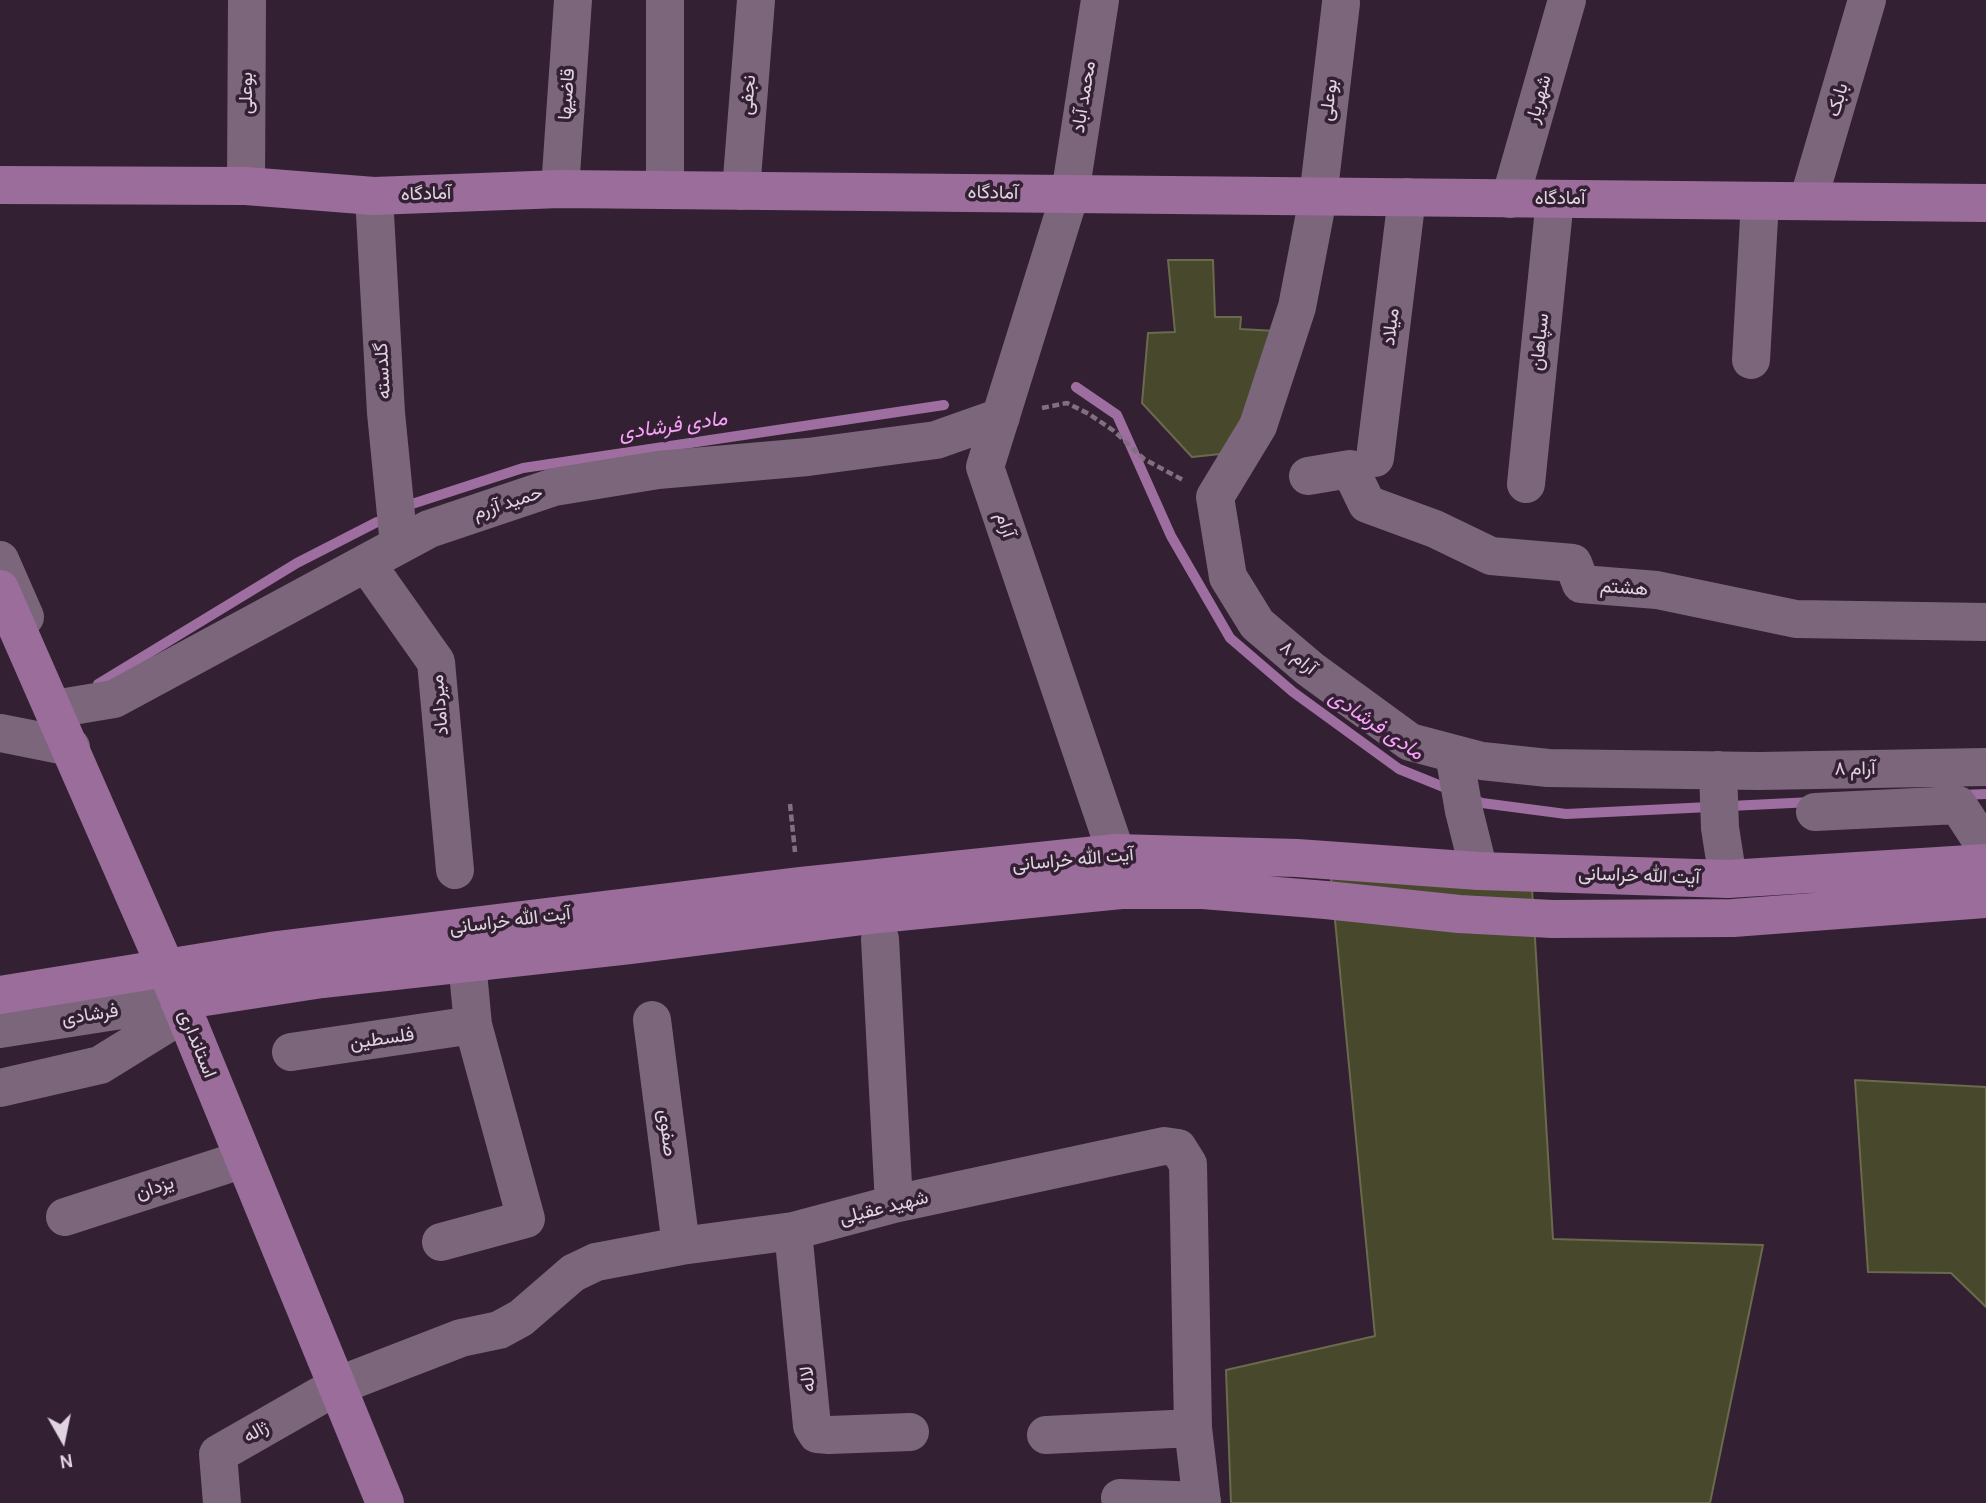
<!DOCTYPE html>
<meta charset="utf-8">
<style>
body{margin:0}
#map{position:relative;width:1986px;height:1503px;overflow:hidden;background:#332033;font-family:Karla,sans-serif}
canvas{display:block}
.north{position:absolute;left:28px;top:1405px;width:70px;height:70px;-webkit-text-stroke:5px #332033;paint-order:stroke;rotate:171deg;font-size:19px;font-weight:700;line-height:28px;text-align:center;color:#e1d4e1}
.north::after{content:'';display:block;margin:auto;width:24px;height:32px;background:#e1d4e1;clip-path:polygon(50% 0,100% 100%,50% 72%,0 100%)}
</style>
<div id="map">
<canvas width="1986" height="1503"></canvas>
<div class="north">N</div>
</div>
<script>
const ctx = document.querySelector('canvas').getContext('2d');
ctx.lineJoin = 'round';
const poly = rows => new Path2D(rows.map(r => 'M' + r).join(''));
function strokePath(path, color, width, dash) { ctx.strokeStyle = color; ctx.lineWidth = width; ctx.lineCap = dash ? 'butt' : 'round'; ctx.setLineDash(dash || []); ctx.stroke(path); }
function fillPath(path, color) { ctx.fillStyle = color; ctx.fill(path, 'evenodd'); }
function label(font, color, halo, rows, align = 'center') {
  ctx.font = font + ' Karla,Vazirmatn,sans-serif'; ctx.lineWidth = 7; ctx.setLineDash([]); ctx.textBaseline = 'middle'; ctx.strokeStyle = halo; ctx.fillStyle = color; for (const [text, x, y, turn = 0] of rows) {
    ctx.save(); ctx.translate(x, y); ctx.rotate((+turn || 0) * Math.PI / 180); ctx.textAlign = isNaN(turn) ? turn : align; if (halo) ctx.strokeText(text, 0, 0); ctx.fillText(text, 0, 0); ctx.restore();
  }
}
const stream = poly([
 [1076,387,1117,415,1171,536,1230,638,1293,692,1399,769,1451,790],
 [412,504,523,468,944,405],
 [98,684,297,563,377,522],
 [1961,795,1986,794],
 [1469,798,1482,803,1566,814,1812,802]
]);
const building = poly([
 [1168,260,1213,260,1215,317,1241,317,1240,329,1276,331,1230,453,1192,457,1142,403,1148,333,1175,332,1168,260],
 [1330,868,1531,872,1553,1239,1763,1245,1710,1503,1231,1503,1226,1370,1375,1336,1330,868],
 [1855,1080,1986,1087,1986,1307,1951,1273,1868,1272,1855,1080]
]);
const path = poly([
 [1042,408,1067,403,1089,414,1114,431,1144,459,1183,480],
 [790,804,795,852]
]);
const minor = poly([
 [1100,0,1070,194,985,467,1116,853],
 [1341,3,1318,198,1297,307,1258,426,1215,497,1228,577,1257,624,1310,669,1410,742,1482,761,1548,768,1759,771,1986,767],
 [246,186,247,0],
 [560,189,573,0],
 [665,190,665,0],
 [741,191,756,0],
 [374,196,386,413,399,545],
 [1510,199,1567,0],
 [1808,201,1867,0],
 [1751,360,1760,201],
 [1375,458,1407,197],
 [1308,476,1350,469,1367,504,1435,529,1491,556,1573,563,1581,584,1657,590,1796,619,1986,622],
 [1526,484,1555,199],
 [0,560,25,617],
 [366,563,436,662,455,870],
 [54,709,114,699,429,529,554,487,658,470,808,457,936,440,1001,417],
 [0,733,71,747],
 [1454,754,1464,811,1479,871],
 [1718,770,1720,828,1728,879],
 [1815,812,1958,805,1986,848],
 [880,939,894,1204],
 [652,1020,681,1246],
 [0,1029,179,1001],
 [291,1052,473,1025],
 [0,1088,100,1065,184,1013],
 [65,1217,244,1159],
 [793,1231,812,1426,817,1434,829,1435,910,1432],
 [441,1242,526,1219,473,1025,467,962],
 [1046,1435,1193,1428],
 [1120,1498,1202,1501],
 [222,1503,218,1454,337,1386,461,1338,499,1330,521,1318,573,1273,596,1262,681,1246,793,1231,894,1204,1164,1146,1178,1148,1188,1164,1193,1428,1202,1503]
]);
const major = poly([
 [0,185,246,186,374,196,560,189,1986,203],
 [0,589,166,968,385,1503],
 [0,995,277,950,799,886,1116,853,1297,858,1479,871,1728,879,1986,863],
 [179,1001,322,979,630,945,879,914,1121,890,1203,890,1326,900,1459,914,1552,919,1733,918,1986,899]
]);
const streetNames = [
 ["بوعلی",247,93,-90],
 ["قاضیها",567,94,-86],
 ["نجفی",748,95,-85],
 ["محمد آباد",1084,97,-81],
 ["شهریار",1539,99,-74],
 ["بوعلی",1329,100,-83],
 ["بابک",1838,100,-74],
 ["آمادگاه",993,193,1],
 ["آمادگاه",426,194,-2],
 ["آمادگاه",1560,199],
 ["میلاد",1391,327,-83],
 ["سپاهان",1540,342,-84],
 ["گلدسته",383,371,-93],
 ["حمید آزرم",508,503,-18],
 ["آرام",1005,525,71],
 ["هشتم",1624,588,4],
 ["۸ آرام",1298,658,40],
 ["میرداماد",440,705,-95],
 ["۸ آرام",1855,769,-1],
 ["آیت الله خراسانی",1073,860,-5],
 ["آیت الله خراسانی",1639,876,2],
 ["آیت الله خراسانی",510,921,-7],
 ["فرشادی",90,1015,-9],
 ["فلسطین",382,1039,-8],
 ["استانداری",197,1044,68],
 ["صفوی",667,1133,83],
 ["یزدان",155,1188,-18],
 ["شهید عقیلی",884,1208,-14],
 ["لاله",808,1379,-96],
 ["ژاله",256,1432,-30]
];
const waterNames = [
 ["مادی فرشادی",673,426,-8],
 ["مادی فرشادی",1376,725,34]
];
strokePath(stream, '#9e6ea0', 10);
fillPath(building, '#48482c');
strokePath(building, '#6a6a4d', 2);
strokePath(path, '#807080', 4.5, [7, 3.5]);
strokePath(minor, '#7c667c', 38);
strokePath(major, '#9a6d9b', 38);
label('19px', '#e1d4e1', '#332033', streetNames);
label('italic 21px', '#f8a1fa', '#332033', waterNames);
</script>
